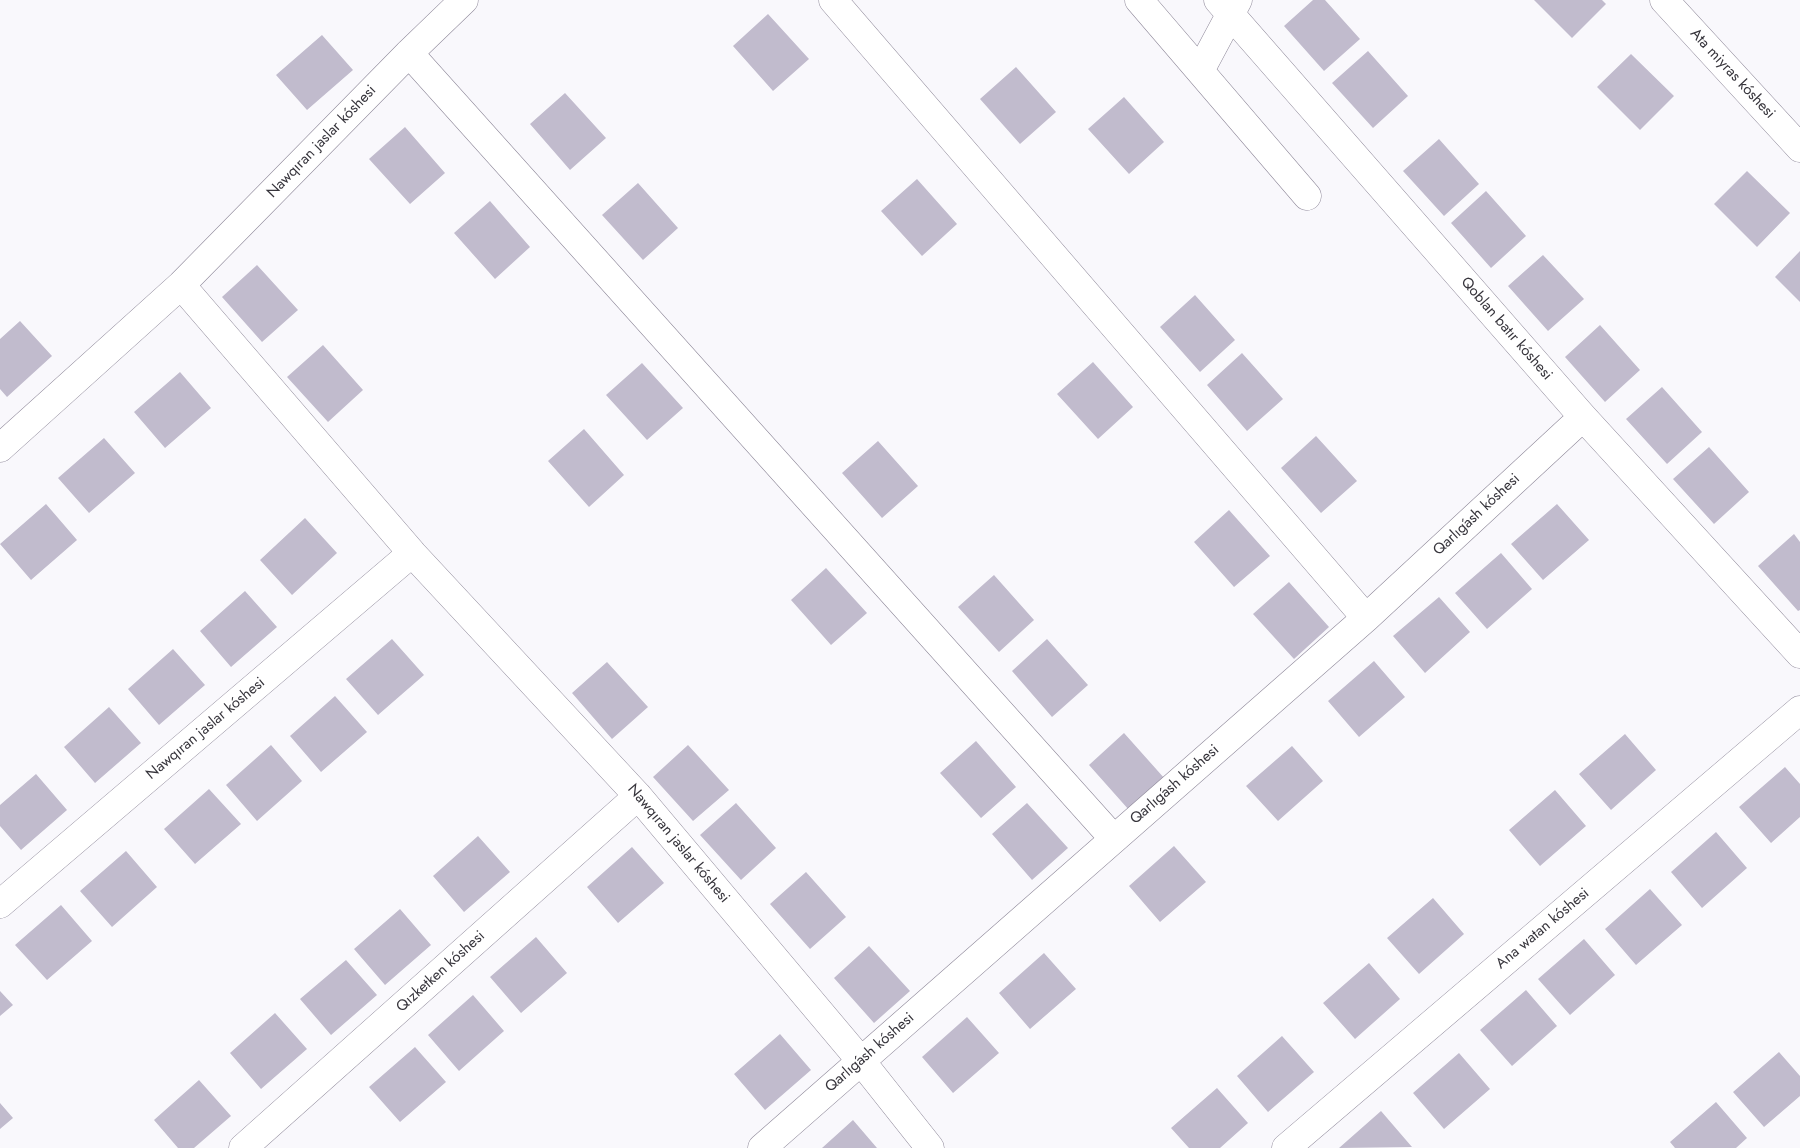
<!DOCTYPE html>
<meta charset="utf-8">
<style>
body{margin:0}
canvas{display:block;background:#f9f8fc}
</style>
<canvas width="1800" height="1148"></canvas>
<script>
const ctx = document.querySelector('canvas').getContext('2d');
ctx.lineJoin = 'round';
function fillPath(path, color) { ctx.fillStyle = color; ctx.fill(path, 'evenodd'); }
const poly = rows => new Path2D(rows.map(r => 'M' + r).join(''));
function strokePath(path, color, width, dash) { ctx.strokeStyle = color; ctx.lineWidth = width; ctx.lineCap = dash ? 'butt' : 'round'; ctx.setLineDash(dash || []); ctx.stroke(path); }
function label(font, color, halo, rows, align = 'center') {
  ctx.font = font + ' Jost,sans-serif'; ctx.lineWidth = 4; ctx.setLineDash([]); ctx.textBaseline = 'middle'; ctx.strokeStyle = halo; ctx.fillStyle = color; for (const [text, x, y, turn = 0] of rows) {
    ctx.save(); ctx.translate(x, y); ctx.rotate((+turn || 0) * Math.PI / 180); ctx.textAlign = isNaN(turn) ? turn : align; if (halo) ctx.strokeText(text, 0, 0); ctx.fillText(text, 0, 0); ctx.restore();
  }
}
const building = poly([
 [1313,0,1325,0,1360,39,1324,71,1284,26],
 [1534,0,1602,0,1606,4,1572,38],
 [768,14,809,59,773,91,733,46],
 [322,35,353,70,307,110,276,75],
 [1368,51,1408,96,1373,128,1332,83],
 [1631,54,1674,96,1640,130,1597,87],
 [1016,67,1056,112,1020,144,980,99],
 [565,93,606,138,570,170,530,124],
 [1124,97,1164,142,1129,174,1088,129],
 [405,127,445,173,410,204,369,159],
 [1439,139,1479,184,1444,216,1403,171],
 [1747,171,1790,213,1757,247,1714,204],
 [917,179,957,224,922,256,881,211],
 [638,183,678,228,643,260,602,215],
 [1486,191,1526,236,1491,268,1451,223],
 [490,201,530,247,495,279,454,233],
 [1800,251,1800,302,1775,277],
 [1543,255,1584,299,1548,331,1508,286],
 [257,265,298,310,262,342,222,297],
 [1195,295,1235,340,1200,372,1160,327],
 [20,321,52,356,7,397,0,389,0,339],
 [1600,325,1640,370,1605,402,1565,357],
 [323,345,363,390,328,422,287,377],
 [1242,353,1283,399,1247,431,1207,385],
 [1093,362,1133,407,1098,439,1057,394],
 [642,363,683,408,647,440,606,395],
 [180,372,211,408,165,448,134,412],
 [1662,387,1702,432,1667,464,1626,419],
 [584,429,624,475,589,507,548,461],
 [1316,436,1357,481,1321,513,1281,468],
 [104,438,135,473,89,513,58,478],
 [878,441,918,486,882,518,842,473],
 [1709,447,1749,492,1714,524,1673,479],
 [46,504,77,540,31,580,0,544],
 [1557,504,1589,540,1543,580,1511,544],
 [1229,510,1270,556,1234,587,1194,542],
 [305,518,337,553,292,595,260,560],
 [1794,534,1800,542,1800,610,1798,611,1758,566],
 [1501,553,1532,589,1487,629,1455,593],
 [826,568,867,613,831,645,791,600],
 [994,575,1034,620,999,652,958,607],
 [1289,582,1329,627,1294,659,1253,614],
 [245,591,277,627,231,667,200,631],
 [1439,597,1470,632,1425,673,1393,636],
 [392,639,424,675,378,715,346,679],
 [1047,639,1088,685,1052,717,1012,671],
 [173,649,205,685,159,725,128,689],
 [1374,661,1405,697,1359,737,1328,701],
 [607,662,648,707,612,739,572,693],
 [335,696,367,732,321,772,290,736],
 [109,707,141,743,95,783,64,747],
 [1124,733,1165,779,1129,810,1089,765],
 [1625,734,1656,770,1611,810,1579,774],
 [976,741,1016,787,981,818,940,773],
 [271,745,302,781,257,821,226,785],
 [688,745,729,790,693,821,653,777],
 [1292,746,1323,781,1278,821,1246,786],
 [1785,767,1800,784,1800,817,1771,843,1739,807],
 [36,774,67,810,21,850,0,826,0,805],
 [209,789,241,824,195,864,164,829],
 [1555,790,1586,826,1540,866,1509,830],
 [736,803,776,848,741,880,700,835],
 [1027,803,1068,848,1032,880,992,834],
 [1716,832,1747,868,1702,908,1671,872],
 [478,836,510,872,464,912,433,876],
 [1174,846,1206,882,1160,922,1129,886],
 [632,847,664,883,618,923,587,887],
 [126,851,157,887,112,927,80,891],
 [806,872,846,917,810,949,770,904],
 [1650,889,1682,925,1636,965,1605,929],
 [1433,898,1464,934,1419,974,1387,938],
 [61,905,92,941,47,980,15,945],
 [400,909,431,945,385,985,354,949],
 [536,937,567,973,521,1013,490,977],
 [1584,939,1615,975,1570,1015,1538,979],
 [869,946,910,991,874,1023,834,978],
 [1044,953,1076,989,1030,1029,999,993],
 [346,960,377,995,331,1035,300,999],
 [1369,963,1400,999,1355,1039,1323,1003],
 [1526,990,1557,1026,1512,1066,1480,1030],
 [0,991,13,1005,0,1016],
 [473,995,504,1031,459,1071,428,1035],
 [275,1013,307,1049,261,1089,230,1053],
 [967,1017,999,1053,953,1093,922,1057],
 [780,1034,811,1070,765,1110,734,1074],
 [1282,1036,1314,1072,1268,1112,1237,1076],
 [415,1047,446,1082,400,1122,369,1087],
 [1779,1052,1800,1076,1800,1096,1764,1127,1733,1092],
 [1459,1053,1490,1089,1444,1129,1413,1093],
 [199,1080,231,1116,194,1148,178,1148,154,1120],
 [1217,1088,1248,1123,1220,1148,1189,1148,1171,1128],
 [1716,1102,1747,1138,1736,1148,1675,1148,1670,1142],
 [0,1103,13,1118,0,1129],
 [1381,1111,1412,1147,1339,1148],
 [853,1120,877,1148,822,1148]
]);
const street = poly([
 [833,0,1366,618],
 [1139,0,1307,196],
 [1218,0,1583,417,1800,654],
 [1664,0,1800,148],
 [409,53,1114,839],
 [1200,71,1238,0],
 [181,285,412,553,638,796,861,1061,930,1148],
 [0,448,181,285,409,53,464,0],
 [0,904,412,553],
 [243,1148,638,796],
 [762,1148,1366,618,1583,417],
 [1286,1148,1800,710]
]);
const streetNames = [
 ["Ata miyras kóshesi",1732,74,47],
 ["Nawqıran jaslar kóshesi",322,142,-46],
 ["Qoblan batır kóshesi",1506,329,49],
 ["Qarlıǵash kóshesi",1477,515,-43],
 ["Nawqıran jaslar kóshesi",206,729,-40],
 ["Qarlıǵash kóshesi",1175,785,-41],
 ["Nawqıran jaslar kóshesi",678,844,50],
 ["Ana watan kóshesi",1543,929,-40],
 ["Qızketken kóshesi",441,972,-42],
 ["Qarlıǵash kóshesi",870,1053,-41]
];
fillPath(building, '#c1bbcd');
strokePath(street, '#8e8899', 29);
strokePath(street, '#fff', 28);
label('15px', '#37353c', '#fff', streetNames);
</script>
